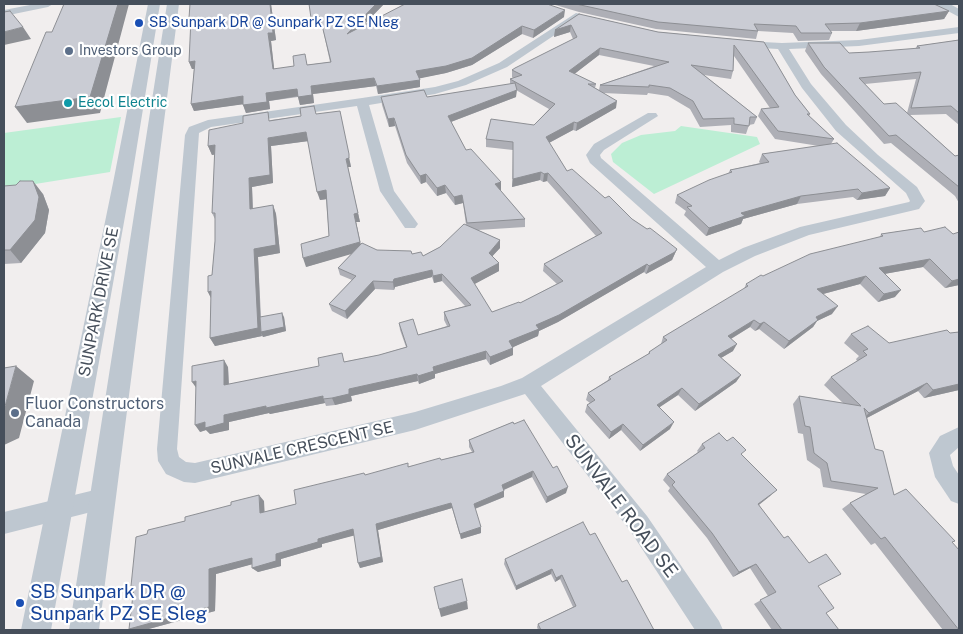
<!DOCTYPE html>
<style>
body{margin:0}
#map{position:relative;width:963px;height:634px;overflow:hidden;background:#f1eeee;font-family:"Public Sans",sans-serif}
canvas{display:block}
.frame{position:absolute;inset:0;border:5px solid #464f5b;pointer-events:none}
</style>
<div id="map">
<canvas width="963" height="634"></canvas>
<div class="frame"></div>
</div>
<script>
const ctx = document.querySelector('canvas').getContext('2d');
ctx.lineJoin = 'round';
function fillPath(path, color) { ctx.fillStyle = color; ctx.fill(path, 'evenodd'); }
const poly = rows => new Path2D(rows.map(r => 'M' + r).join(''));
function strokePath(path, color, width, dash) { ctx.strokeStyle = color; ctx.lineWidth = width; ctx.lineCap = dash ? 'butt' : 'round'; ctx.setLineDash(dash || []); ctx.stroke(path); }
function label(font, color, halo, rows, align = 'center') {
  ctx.font = font + ' "Public Sans",sans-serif'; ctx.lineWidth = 4.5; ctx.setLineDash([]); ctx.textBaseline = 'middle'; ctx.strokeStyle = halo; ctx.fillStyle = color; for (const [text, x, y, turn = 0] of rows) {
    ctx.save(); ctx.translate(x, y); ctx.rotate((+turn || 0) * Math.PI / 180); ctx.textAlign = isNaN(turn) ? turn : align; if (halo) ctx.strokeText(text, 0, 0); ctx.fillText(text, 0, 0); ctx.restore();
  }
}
const green = poly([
 [121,117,110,172,4,189,4,133],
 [681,126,757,137,760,144,654,194,613,162,611,154,622,143,641,135,675,131]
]);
const minor = poly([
 [35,4,53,4,48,7,4,16,4,10,35,4],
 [576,13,580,14,580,18,507,67,466,85,435,94,369,105,394,191,418,224,415,228,405,228,380,191,357,106,211,127,199,133,177,449,179,457,186,462,195,463,415,412,501,386,522,378,706,267,590,163,586,155,594,144,648,113,656,113,658,116,604,150,600,155,601,158,719,260,743,248,800,227,909,202,910,201,906,193,836,131,802,88,778,49,743,47,738,44,743,41,782,43,859,40,959,27,959,33,859,46,789,49,811,84,846,125,878,155,917,187,925,201,919,209,809,235,755,256,723,272,541,386,647,516,719,621,723,630,695,630,631,532,525,394,415,430,195,483,184,482,166,474,158,461,157,449,185,135,189,127,208,120,362,98,435,87,458,81,499,63,576,13],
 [959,427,959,447,950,455,953,466,959,475,959,504,951,501,935,477,929,453,940,436,959,427],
 [103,488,111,491,114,499,111,507,4,534,4,512,103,488]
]);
const tertiary = poly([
 [148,4,160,4,131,183,51,630,21,630,113,183,148,4],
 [167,4,179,4,99,630,69,630,167,4],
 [935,4,950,4,959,9,959,17,935,4]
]);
const wall = poly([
 [190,4,271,4,276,40,271,41,274,69,330,62,322,25,313,26,309,4,384,4,364,25,564,17,533,38,522,34,472,65,446,73,419,78,420,87,378,94,376,86,313,94,314,103,300,105,298,97,269,101,270,109,246,113,243,104,194,111,191,104,194,69,192,69,189,62,191,25],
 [552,4,934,4,949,11,944,19,856,31,831,31,832,33,829,40,798,41,793,33,758,31,756,39,656,29,579,12],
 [579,14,658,32,764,42,795,95,810,114,809,116,834,139,831,144,890,188,885,196,857,200,853,197,797,204,743,219,741,224,706,236,684,215,686,211,675,203,677,195,728,174,730,170,760,163,759,162,762,154,819,146,775,139,758,116,761,109,770,108,734,56,733,71,731,79,704,75,757,117,754,124,749,125,746,134,731,132,731,125,700,127,690,109,668,96,648,93,647,95,603,93,616,108,576,131,573,130,549,143,567,171,605,198,632,219,677,249,672,260,646,274,644,272,558,322,539,331,538,336,513,347,513,355,490,365,486,359,435,374,435,378,419,384,418,381,351,396,352,401,335,405,326,406,325,403,270,414,269,413,229,422,229,430,210,434,206,430,200,432,228,367,229,384,379,355,406,347,400,330,399,323,418,335,447,326,444,320,444,312,465,306,442,281,434,283,432,277,395,287,394,290,375,289,347,319,332,311,329,304,352,280,340,275,338,268,352,253,306,267,329,236,326,199,320,200,308,141,271,146,273,183,252,187,253,209,273,205,276,214,280,253,258,257,261,317,284,317,286,331,263,337,261,333,262,336,215,346,210,338,211,298,208,292,212,275,215,241,215,219,212,213,215,154,212,155,208,146,271,120,316,114,350,162,351,167,348,167,360,222,356,222,361,245,377,250,412,254,423,256,440,247,466,225,463,203,455,205,446,193,437,196,426,182,421,184,407,163,395,126,389,127,382,105,381,97,427,97,510,84,510,79,513,78,512,77,512,70,573,39,570,32,554,37,555,30],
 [599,55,654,66,600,85,599,90,595,88,596,84,574,74],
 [516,90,549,109,534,125,486,139,486,147,513,150,512,187,540,180,543,182,547,181,596,236,544,264,543,271,557,284,520,303,492,312,474,284,499,271,499,263,492,256,500,248,500,240,478,230,525,227,525,219,500,190,501,190,501,182,466,150,451,122,516,97],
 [959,40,959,125,946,114,910,115,955,156,959,155,959,203,955,196,891,143,884,144,821,74,805,51,808,43,849,53,869,52,915,49,917,46],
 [916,79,907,113,884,104,865,84],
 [4,186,43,194,49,210,45,233,21,263,4,264],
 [921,228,959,285,945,288,923,267,884,274,895,297,878,302,860,284,823,294,832,314,817,321,813,327,784,349,759,329,755,331,750,327,731,339,733,351,721,358,741,375,736,382,695,411,678,395,659,407,670,429,640,451,621,430,609,439,585,412,587,405,590,403,586,400,588,393,608,380,609,377,648,354,649,352,661,344,663,337,744,289,746,284,763,276,880,237,881,234],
 [959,332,959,390,924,398,918,391,867,418,875,449,894,495,952,542,959,630,943,630,875,543,871,545,842,509,850,503,866,494,823,487,820,469,807,460,803,434,798,433,793,404,799,396,843,403,824,385,831,377,857,361,856,359,859,356,844,343,851,334,889,343],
 [513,422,566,493,546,503,532,477,504,490,504,497,475,509,481,533,461,539,452,508,378,530,383,562,360,568,354,535,322,544,322,547,281,559,281,566,258,572,252,568,252,564,216,574,215,611,145,630,132,630,133,588,131,586,147,534,231,505,264,501,264,512,296,504,365,475,441,460,472,452,469,447,469,440],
 [727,441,742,455,770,496,759,505,818,586,826,613,839,630,772,630,754,604,768,596,750,568,733,577,707,538,668,491,670,488,663,480,667,474,698,452,697,451,702,444],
 [590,535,622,582,654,630,538,630,537,627,538,624,573,607,560,579,555,582,551,574,516,590,504,564,505,559]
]);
const shadedWall = poly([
 [118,4,129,4,100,113,27,123,15,107],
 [270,4,271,4,276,40,271,41,275,76,273,69,268,33],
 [376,4,384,4,348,41,347,34],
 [565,10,564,17,533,38,534,30],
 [949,11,944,19,856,31,860,23],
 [320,17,322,25,313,26,311,18],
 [571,25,570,32,554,37,555,30],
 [522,26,522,34,472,65,446,73,417,79,416,71],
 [23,27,31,39,4,45,4,32],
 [600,48,599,55,568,79,569,71],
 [195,61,198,69,192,69,189,62],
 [374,78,376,86,313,94,314,103,300,105,298,97,311,86],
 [420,80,420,87,378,94,377,86],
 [297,89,299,96,269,101,270,109,246,113,243,105,266,93],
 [517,90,516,97,448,123,448,116],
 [243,96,245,104,194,111,191,104],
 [617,101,616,108,576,131,577,123],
 [340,111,350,162,351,167,348,167,346,159],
 [394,118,395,126,389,127,388,119],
 [574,122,573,130,545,145,546,137],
 [306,132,309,141,271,146,273,183,252,187,253,218,250,209,249,178,268,138],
 [215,145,218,154,212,155,208,146],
 [541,172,540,180,512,187,513,179],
 [548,173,547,181,543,182,544,174],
 [426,174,426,182,421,184,420,176],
 [33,181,43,194,49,210,45,233,21,263,10,250],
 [501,182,501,190,495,191,495,184],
 [445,185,446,193,437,196,437,188],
 [890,188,885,196,857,200,862,193],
 [326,190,328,199,320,200,317,192],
 [462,195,463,203,455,205,454,197],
 [801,196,797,204,743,219,741,224,706,236,709,228,741,213],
 [273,205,276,214,280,253,258,257,261,332,282,313,284,317,286,331,263,337,261,333,262,336,215,346,210,338,254,249],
 [358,213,360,222,356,222,362,251,306,267,303,258,360,242,354,214],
 [500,240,500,248,488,261,489,253],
 [677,249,672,260,646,274,649,266],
 [930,259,923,267,873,276,879,268],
 [499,263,499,271,471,286,471,278],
 [647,264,644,272,558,322,539,331,538,336,509,349,509,341,536,325],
 [432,270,432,277,395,287,394,290,393,282,394,279],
 [442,274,442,281,434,283,433,276],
 [866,276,860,284,812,297,817,289],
 [959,279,959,285,945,288,952,281],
 [373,281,375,289,347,319,345,311],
 [901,290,895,297,878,302,884,294],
 [211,291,212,300,208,292],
 [838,306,832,314,817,321,813,327,784,349,789,341,816,317],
 [754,320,750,327,724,343,728,336],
 [764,322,759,329,755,331,760,324],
 [737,344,733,351,714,362,718,355],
 [513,348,513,355,490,365,490,357],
 [486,351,486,359,435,374,435,378,419,384,418,376,433,367],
 [224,360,228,367,229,392,224,385],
 [16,366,34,381,19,438,4,445,4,410],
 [417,374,418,381,351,396,352,401,335,405,332,398,349,389],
 [741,375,736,382,695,411,699,404],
 [196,381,197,389,192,382],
 [927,383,918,391,861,421,869,413],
 [959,384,959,390,924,398,933,390],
 [682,388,678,395,654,411,657,405],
 [323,396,325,403,270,414,269,413,229,422,229,430,210,434,206,430,200,432,195,425,205,422,224,415,266,406],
 [674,422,670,429,640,451,643,445],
 [623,424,621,430,609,439,611,432],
 [533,471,532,477,501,491,502,485],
 [568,487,566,493,546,503,547,497],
 [777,490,770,496,752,510,758,504],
 [504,491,504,497,474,509,474,504],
 [259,495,264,501,265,519,260,513],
 [451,503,452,508,378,530,383,562,360,568,358,563,376,524],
 [481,527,481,533,461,539,460,534],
 [353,529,356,535,322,544,322,547,281,559,281,566,258,572,252,568,276,554,318,539],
 [252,558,257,563,216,574,215,611,145,630,132,630,129,629,209,569],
 [756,564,750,568,733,577,739,572],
 [552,569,551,574,516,590,516,586],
 [562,575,560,579,555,582,556,578],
 [467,601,468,609,441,617,439,609]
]);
const building = poly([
 [64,4,118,4,90,97,15,107,46,32,52,32,64,4],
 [190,4,270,4,273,33,268,33,273,69,294,66,293,56,305,54,307,65,331,62,320,17,311,18,309,4,376,4,347,34,405,4,547,4,565,10,534,30,522,26,472,58,446,66,416,71,420,80,377,86,374,78,311,86,312,95,298,97,297,89,266,93,267,102,243,105,243,96,191,104,195,61,189,62,191,18,189,18,190,4],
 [576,4,934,4,949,11,860,23,825,24,832,33,801,33,796,26,754,24,758,31,658,22,576,4],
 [10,11,23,27,4,32,4,12,10,11],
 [579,14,658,32,764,42,795,95,810,114,807,114,834,139,778,131,761,109,779,107,734,45,733,71,691,65,757,117,750,117,749,126,734,124,734,118,703,119,693,101,670,88,649,85,649,87,600,85,669,62,600,48,569,71,596,84,588,84,617,101,577,123,574,122,546,137,567,171,572,169,605,198,609,196,632,219,647,229,650,228,677,249,675,252,649,266,647,264,559,315,536,325,539,329,509,341,513,348,490,357,486,351,433,367,434,371,418,376,417,374,349,389,349,394,332,398,323,399,323,396,266,408,266,406,224,415,224,423,205,428,205,422,195,425,196,381,192,382,192,366,224,360,224,385,319,366,318,358,342,353,344,362,379,355,407,347,399,323,413,319,418,335,450,326,444,312,471,305,442,274,433,276,432,270,394,279,393,282,373,281,345,311,329,304,356,276,338,268,362,243,377,250,411,251,412,254,421,252,423,256,440,247,464,224,500,240,489,253,499,263,471,278,492,312,519,302,520,303,563,281,544,264,602,233,548,173,544,174,541,172,513,179,513,142,486,139,491,119,534,125,555,104,510,79,522,75,512,70,515,68,577,37,571,25,555,30,579,14],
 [959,40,959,113,951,106,911,108,921,72,859,78,884,104,896,103,955,156,959,155,959,187,896,135,889,136,824,67,808,43,840,43,849,53,869,52,920,48,917,46,959,40],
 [515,83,517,90,448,116,466,150,471,149,501,182,495,184,525,219,467,223,462,195,454,197,445,185,437,188,426,174,420,176,406,155,394,118,388,119,381,97,424,90,427,97,515,83],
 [314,106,316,114,340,111,349,154,349,158,346,159,358,213,354,214,360,242,303,258,301,244,329,236,326,190,317,192,306,132,268,138,270,175,249,178,250,209,273,205,276,245,254,249,258,328,210,338,211,291,208,292,208,276,212,275,215,241,215,213,212,213,215,145,208,146,209,130,243,123,243,116,268,112,269,121,301,116,300,108,314,106],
 [837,143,890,188,862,193,858,189,801,196,741,213,745,216,709,228,687,207,692,206,677,195,709,180,732,172,730,170,769,162,762,154,837,143],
 [20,181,33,181,39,197,35,220,10,250,4,250,4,186,16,185,20,181],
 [945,227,953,234,959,232,959,279,952,281,930,259,879,268,901,290,884,294,866,276,817,289,838,306,816,317,818,320,789,341,764,322,760,324,754,320,728,336,737,344,718,355,741,375,699,404,682,388,657,405,674,422,643,445,623,424,611,432,587,405,595,400,588,393,611,379,609,377,650,353,649,352,667,340,663,337,748,286,746,284,761,275,763,276,810,254,883,236,881,234,921,228,924,232,945,227],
 [282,313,284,327,261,332,260,317,282,313],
 [868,326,889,343,947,330,950,333,959,332,959,384,933,390,927,383,869,413,864,408,875,449,883,451,894,495,906,489,955,541,952,542,959,550,959,630,885,537,881,539,850,503,878,488,831,481,827,463,814,453,810,427,805,426,799,396,861,406,831,377,867,355,863,351,868,349,851,334,868,326],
 [16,366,4,410,4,368,16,366],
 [524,420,553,468,557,466,568,487,547,497,533,471,502,485,504,491,474,504,481,527,460,534,451,503,376,524,381,557,358,563,353,529,318,539,318,542,276,554,276,561,252,568,252,558,209,569,209,607,129,629,134,586,131,586,136,537,147,534,148,530,185,521,185,517,231,505,231,502,259,495,260,513,296,504,294,490,364,473,365,475,408,463,408,467,440,458,441,460,474,452,469,440,513,422,514,424,524,420],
 [719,433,727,441,733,437,746,450,741,454,777,490,758,504,784,538,788,536,809,563,826,554,841,574,818,586,834,608,826,613,839,630,782,630,760,600,776,592,756,564,739,572,712,533,672,485,675,482,667,474,705,448,702,444,719,433],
 [583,522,590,535,595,533,622,582,627,580,654,630,541,630,538,624,576,606,562,575,556,578,552,569,516,586,505,559,583,522],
 [462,579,467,601,439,609,434,587,462,579]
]);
const markers = [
 [139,23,5,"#1a4fb4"],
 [69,51,5,"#5c6f8a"],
 [68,103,5,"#0f9aa8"],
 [15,413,5,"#5c6f8a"],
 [20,603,5,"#1a4fb4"]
];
const farTransitnames = [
 ["SB Sunpark DR @ Sunpark PZ SE Nleg",149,23]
];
const farServicenames = [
 ["Investors Group",79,51]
];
const farCulturenames = [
 ["Eecol Electric",78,103]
];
const streetNames = [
 ["SUNPARK DRIVE SE",99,302,-79],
 ["SUNVALE CRESCENT SE",302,448,-13]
];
const serviceNames = [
 ["Fluor Constructors",25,404],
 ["Canada",25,422]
];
const nearStreetnames = [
 ["SUNVALE ROAD SE",621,506,53]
];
const nearTransitnames = [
 ["SB Sunpark DR @",30,592],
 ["Sunpark PZ SE Sleg",30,614]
];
fillPath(green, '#bceed4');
fillPath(minor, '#bec7d0');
fillPath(tertiary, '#bec7d0');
fillPath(wall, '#aeafb6');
fillPath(shadedWall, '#8d8f94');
fillPath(building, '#caccd4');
strokePath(building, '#8d8f94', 1);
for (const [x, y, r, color] of markers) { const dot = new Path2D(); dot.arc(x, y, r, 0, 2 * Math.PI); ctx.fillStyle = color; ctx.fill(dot); strokePath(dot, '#fff', 2); }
label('14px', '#164399', '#fff', farTransitnames, 'left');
label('14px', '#4e5e75', '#fff', farServicenames, 'left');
label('14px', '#0d838f', '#fff', farCulturenames, 'left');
label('16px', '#464f5b', '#fff', streetNames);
label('16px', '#4e5e75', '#fff', serviceNames, 'left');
label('19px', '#464f5b', '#fff', nearStreetnames);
label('19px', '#164399', '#fff', nearTransitnames, 'left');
</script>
